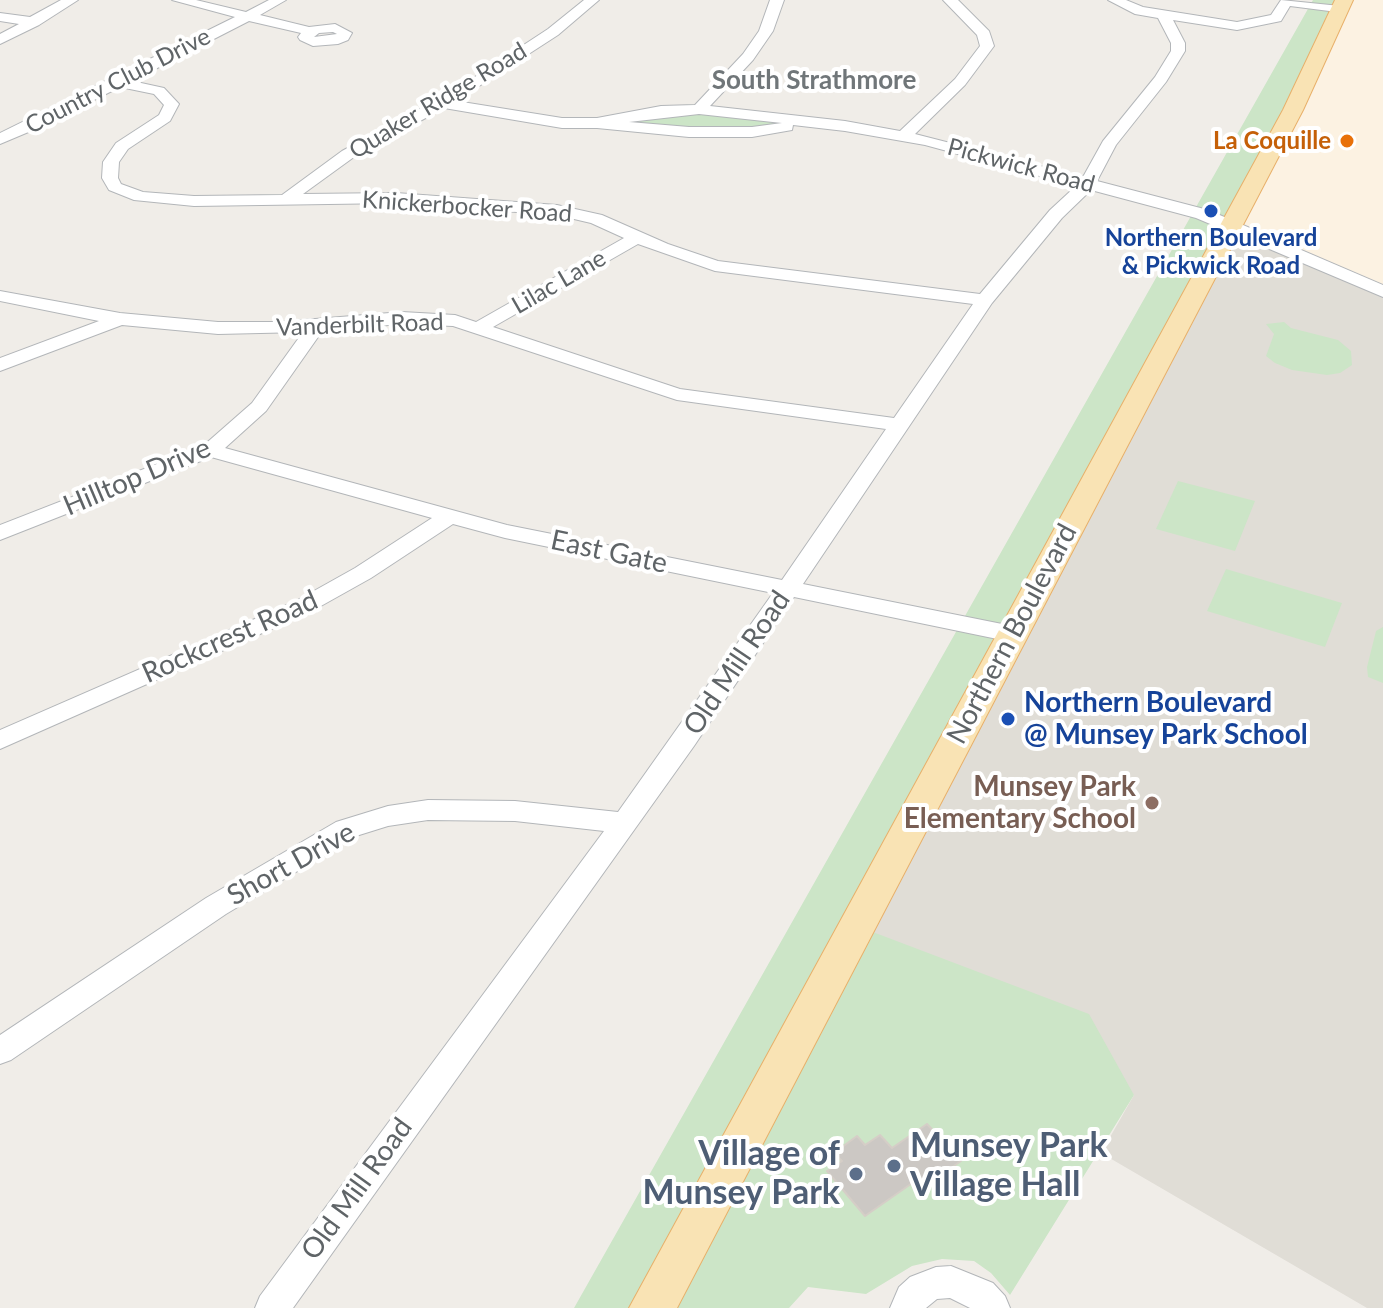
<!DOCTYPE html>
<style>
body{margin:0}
canvas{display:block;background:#f0ede8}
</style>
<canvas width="1383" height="1308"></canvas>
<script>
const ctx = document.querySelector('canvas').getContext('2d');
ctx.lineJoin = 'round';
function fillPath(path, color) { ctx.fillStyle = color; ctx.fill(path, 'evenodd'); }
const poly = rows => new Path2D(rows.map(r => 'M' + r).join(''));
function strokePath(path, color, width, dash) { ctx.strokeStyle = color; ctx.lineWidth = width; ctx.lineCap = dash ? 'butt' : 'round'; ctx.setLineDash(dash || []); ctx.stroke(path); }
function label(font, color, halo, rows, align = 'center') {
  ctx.font = font + ' Lato,sans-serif'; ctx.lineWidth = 8; ctx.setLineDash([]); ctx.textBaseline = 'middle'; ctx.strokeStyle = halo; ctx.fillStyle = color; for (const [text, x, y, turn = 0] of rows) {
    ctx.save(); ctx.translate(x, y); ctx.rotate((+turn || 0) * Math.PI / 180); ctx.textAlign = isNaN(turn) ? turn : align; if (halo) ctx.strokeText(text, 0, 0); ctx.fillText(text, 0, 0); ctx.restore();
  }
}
const commercial = poly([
 [1344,0,1383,0,1383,284,1380,291,1229,226]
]);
const education = poly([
 [1229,226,1383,292,1383,1308,1367,1308,1101,1153,1134,1095,856,925]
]);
const green = poly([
 [1313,0,1344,0,857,926,1089,1014,1134,1095,1010,1295,991,1273,974,1261,942,1259,912,1266,866,1294,808,1287,789,1308,574,1308],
 [661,111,808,122,752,132,597,123],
 [1284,322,1291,328,1338,340,1351,351,1352,365,1340,373,1327,375,1292,370,1275,363,1266,356,1274,334,1266,324],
 [1178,481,1255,501,1235,551,1156,529],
 [1226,569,1342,603,1325,647,1207,611],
 [1383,627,1383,683,1368,677,1367,667,1376,631]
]);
const building = poly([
 [927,1124,961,1161,924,1187,918,1179,865,1216,827,1171,842,1161,834,1153,857,1136,865,1145,880,1135,892,1148,927,1124]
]);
const minor = poly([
 [61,0,78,0,39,25,0,44,0,34,19,24,0,21,0,13,30,17,61,0],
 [172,0,196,0,246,12,269,0,286,0,260,15,309,27,335,24,352,33,348,40,338,44,313,46,300,40,298,37,301,33,249,21,132,81,164,88,179,104,170,121,128,149,119,162,118,178,121,184,143,192,194,196,282,195,342,151,455,90,548,29,584,0,599,0,558,35,456,101,562,118,597,118,661,106,695,105,743,54,759,31,770,0,784,0,773,31,753,60,710,106,845,121,900,131,955,79,980,46,977,35,943,0,958,0,989,31,994,46,965,85,915,134,1083,177,1103,141,1155,77,1171,51,1171,43,1158,18,1135,14,1108,0,1126,0,1143,7,1237,22,1271,15,1281,0,1340,6,1345,7,1345,13,1290,6,1281,21,1237,30,1173,20,1185,43,1185,51,1166,82,1116,145,1097,181,1208,210,1383,285,1383,297,1196,218,1091,190,1062,218,992,303,803,584,1012,626,1020,628,1024,634,1020,640,1012,642,794,597,694,746,293,1308,255,1308,260,1296,604,831,515,821,428,820,388,826,356,836,226,914,11,1060,0,1064,0,1035,206,898,336,822,388,806,428,800,515,801,618,812,773,593,505,538,453,524,371,578,312,611,0,749,0,730,296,601,355,568,432,518,211,457,0,540,0,525,203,446,252,403,303,332,218,334,122,325,0,371,0,358,99,321,0,301,0,291,120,313,218,322,278,322,402,312,455,315,476,322,624,238,591,223,557,215,396,203,194,206,134,200,109,190,102,178,103,162,116,143,159,115,164,105,154,94,120,87,38,128,0,144,0,133,235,17,172,0],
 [333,32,337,34,314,37,319,33,333,32],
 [444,108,562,128,597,128,689,137,752,137,792,130,793,125,845,131,925,145,1076,186,1050,210,980,294,718,261,668,244,602,215,557,205,396,193,303,194,354,157,444,108],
 [699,114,782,123,752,127,689,127,629,122,699,114],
 [638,244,715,271,973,304,894,418,680,389,493,327,638,244],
 [402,324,453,326,677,400,886,429,782,580,507,525,225,448,266,411,323,330,402,324],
 [951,1266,993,1283,1005,1296,1010,1308,970,1308,950,1298,937,1299,926,1308,890,1308,899,1287,910,1277,936,1267,951,1266]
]);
const major = poly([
 [1335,0,1353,0,1303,110,677,1308,629,1308,1283,110,1335,0]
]);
const markers = [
 [1347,141,8,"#e8710a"],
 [1211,211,8,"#1a4fb4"],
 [1008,719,8,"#1a4fb4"],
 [1152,803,8,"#8d6e63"],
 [894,1166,8,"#5c6f8a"],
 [856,1174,8,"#5c6f8a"]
];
const farStreetnames = [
 ["Country Club Drive",118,81,-27],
 ["Quaker Ridge Road",438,101,-31],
 ["Pickwick Road",1021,166,15],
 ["Knickerbocker Road",467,207,4],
 ["Lilac Lane",559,282,-30],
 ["Vanderbilt Road",360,325,-2]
];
const farFoodnames = [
 ["La Coquille",1331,141]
];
const farTransitnames = [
 ["Northern Boulevard",1211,238],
 ["& Pickwick Road",1211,266]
];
const farNeighbourhoodnames = [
 ["South Strathmore",814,81]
];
const streetNames = [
 ["Hilltop Drive",137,477,-23],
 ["East Gate",609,552,12],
 ["Northern Boulevard",1012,634,-62],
 ["Rockcrest Road",230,637,-24],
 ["Old Mill Road",737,663,-56],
 ["Short Drive",291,864,-29],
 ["Old Mill Road",357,1189,-54]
];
const transitNames = [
 ["Northern Boulevard",1024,703],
 ["@ Munsey Park School",1024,735]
];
const educationNames = [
 ["Munsey Park",1136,787],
 ["Elementary School",1136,819]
];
const nearServicenames = [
 ["Munsey Park",910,1146],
 ["Village Hall",910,1185],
 ["Village of",840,1154,"right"],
 ["Munsey Park",840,1193,"right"]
];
fillPath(commercial, '#fcf2e2');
fillPath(education, '#e0ddd6');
fillPath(green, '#cce5c7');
fillPath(building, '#ccc8c4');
strokePath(building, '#d5cec7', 2);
strokePath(minor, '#b3b6b9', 2);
strokePath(major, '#e8b06a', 2);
fillPath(minor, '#fff');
fillPath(major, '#f9e3b4');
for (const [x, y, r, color] of markers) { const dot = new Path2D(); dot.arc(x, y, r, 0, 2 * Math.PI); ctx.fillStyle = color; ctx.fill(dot); strokePath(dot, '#fff', 3); }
label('24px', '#5f6467', '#fff', farStreetnames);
label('bold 24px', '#c56008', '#fff', farFoodnames, 'right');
label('bold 24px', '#164399', '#fff', farTransitnames);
label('bold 26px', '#707679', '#fff', farNeighbourhoodnames);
label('28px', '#5f6467', '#fff', streetNames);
label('bold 28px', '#164399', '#fff', transitNames, 'left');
label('bold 28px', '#785e54', '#fff', educationNames, 'right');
label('bold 34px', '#4e5e75', '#fff', nearServicenames, 'left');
</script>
